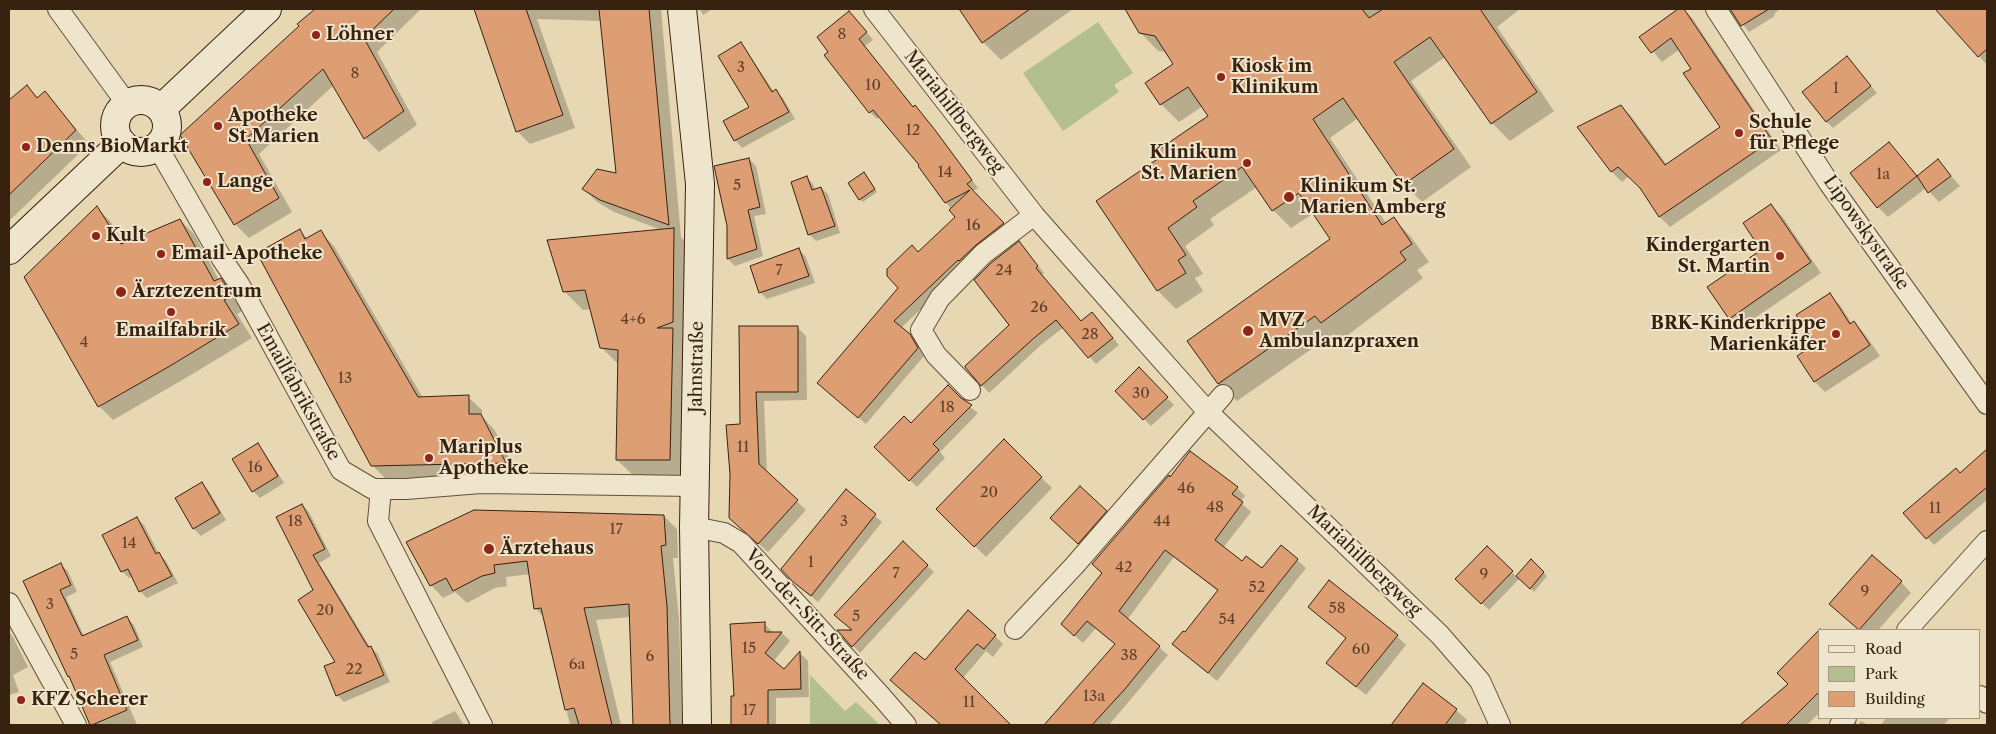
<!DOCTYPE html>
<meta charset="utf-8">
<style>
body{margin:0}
#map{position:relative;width:1996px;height:734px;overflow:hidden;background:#e7d7b2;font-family:"Libre Caslon Text",serif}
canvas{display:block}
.frame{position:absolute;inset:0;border:10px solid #372210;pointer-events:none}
.legend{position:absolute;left:1818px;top:629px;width:162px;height:90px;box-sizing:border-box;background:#efe5cd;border:1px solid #a59781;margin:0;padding:6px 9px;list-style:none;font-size:15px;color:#372210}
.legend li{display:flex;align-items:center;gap:10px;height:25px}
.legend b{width:25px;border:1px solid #a59781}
</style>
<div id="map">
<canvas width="1996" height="734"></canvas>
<div class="frame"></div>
<ul class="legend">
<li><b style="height:6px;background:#efe5cd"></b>Road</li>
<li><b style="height:14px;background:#b3bf8e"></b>Park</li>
<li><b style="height:14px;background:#de9e74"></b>Building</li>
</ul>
</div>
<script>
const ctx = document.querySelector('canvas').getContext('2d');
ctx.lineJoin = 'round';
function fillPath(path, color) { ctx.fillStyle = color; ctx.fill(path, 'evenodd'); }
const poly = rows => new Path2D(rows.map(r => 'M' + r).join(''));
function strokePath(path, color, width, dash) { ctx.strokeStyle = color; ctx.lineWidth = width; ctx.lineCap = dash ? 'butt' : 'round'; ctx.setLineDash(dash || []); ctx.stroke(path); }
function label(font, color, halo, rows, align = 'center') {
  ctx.font = font + ' "Libre Caslon Text",serif'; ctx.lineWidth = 4; ctx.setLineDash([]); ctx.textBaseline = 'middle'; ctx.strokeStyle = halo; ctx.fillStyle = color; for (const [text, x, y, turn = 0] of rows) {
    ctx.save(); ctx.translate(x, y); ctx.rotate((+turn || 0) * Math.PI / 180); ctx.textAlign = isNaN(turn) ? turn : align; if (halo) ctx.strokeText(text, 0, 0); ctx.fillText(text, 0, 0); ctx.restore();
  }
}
const green = poly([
 [1098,22,1133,73,1114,85,1119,92,1063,131,1023,73],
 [810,675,845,711,856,702,880,725,810,725]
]);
const shadow = poly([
 [317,9,421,9,377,52,417,125,379,152,365,138,334,85,259,154,292,212,249,238,235,224,181,136,300,26,299,24],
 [475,9,661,9,681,237,692,248,688,478,636,478,617,460,619,365,601,347,591,309,583,310,564,291,664,231,614,212,597,202,584,189,618,174,601,21,537,19,575,128,530,144,517,131],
 [700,9,712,9,703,15],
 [960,9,1073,9,1001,60,983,42],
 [1133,9,1520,9,1497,27,1554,111,1510,141,1492,123,1445,57,1411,81,1471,167,1422,202,1404,184,1358,118,1330,138,1386,223,1394,219,1411,237,1429,262,1417,270,1423,278,1340,341,1333,334,1237,401,1219,384,1189,342,1331,239,1314,213,1291,228,1273,210,1257,187,1210,219,1214,225,1185,246,1203,274,1195,278,1203,291,1176,309,1158,291,1161,158,1210,116,1203,106,1179,122,1161,104,1175,64,1167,52,1158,51,1140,32,1130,16],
 [1680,9,1683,9,1692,18,1781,150,1670,227,1660,217,1642,189,1629,176,1622,182,1612,172,1579,128,1621,106,1631,116,1667,165,1722,127,1692,69,1680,49,1662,62,1641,37],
 [1731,9,1780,9,1774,14,1775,16,1749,32],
 [1941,9,1987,9,1987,65,1938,11],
 [856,19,873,40,865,46,914,108,922,114,942,139,978,188,973,191,1010,230,966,266,901,328,917,343,924,356,866,424,826,390,900,288,919,254,957,217,919,167,921,165,880,116,877,119,870,112],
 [740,44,747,51,774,92,776,91,783,98,795,119,742,148,735,140,751,108],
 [1847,58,1877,93,1833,128,1826,121],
 [27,87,38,98,45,93,89,144,9,221,9,102],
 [1889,144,1918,177,1938,161,1960,186,1939,202,1926,188,1888,217,1878,207],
 [749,159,756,166,766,214,754,216,763,256,735,266,728,259,729,226],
 [867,177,877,192,863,202,860,199],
 [807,178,813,184,815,190,821,188,828,194,840,233,816,241,809,234],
 [1771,205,1782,216,1821,273,1740,328,1730,318,1763,250],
 [97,208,110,221,124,243,180,220,194,234,219,280,220,280,234,293,244,310,237,314,252,338,184,379,113,420,99,406,26,278],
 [300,231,308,239,320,232,334,246,423,398,468,397,482,410,482,417,494,429,519,476,386,479,372,465],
 [1019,243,1044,273,1042,275,1082,322,1099,321,1119,345,1096,364,1064,327,1041,345,989,393,966,367,1011,325],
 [799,250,806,257,815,283,767,299,760,292],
 [1829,295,1840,305,1852,324,1854,322,1864,333,1880,356,1825,392,1815,382,1798,357,1817,345],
 [797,327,806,336,807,400,764,401,767,473,806,510,768,552,740,527,740,328],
 [1139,369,1174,405,1151,426,1116,391],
 [961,400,978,413,940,452,945,458,917,487,876,447,911,425],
 [1004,441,1052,488,986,557,938,509],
 [257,445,264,452,284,483,260,498,253,491,234,460],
 [1985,453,1987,455,1987,500,1934,545,1905,513,1961,474],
 [202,484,209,491,226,520,201,536,194,529,177,498],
 [1080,487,1113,518,1085,550,1052,518],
 [1237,488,1245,496,1240,502,1251,512,1223,548,1242,562,1262,570,1281,546,1306,568,1217,681,1173,644,1185,634,1218,591,1174,557,1127,620,1168,655,1109,725,1045,725,1116,645,1096,628,1083,643,1071,632],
 [846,491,882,522,818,602,793,580],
 [302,505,309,512,331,556,319,563,370,647,378,654,390,682,344,702,337,695,336,662,314,591],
 [664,516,677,529,678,558,673,558,679,619,682,725,634,725,631,617,596,620,621,725,570,725,545,618,535,608,531,574,506,577,507,586,495,588,467,603,455,592,443,598,431,585,408,542],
 [137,518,144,525,159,554,166,561,178,583,147,598,140,591,133,576,129,578,122,571],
 [903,543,934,572,860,653,840,632,854,631,835,615],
 [1487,548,1517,577,1531,561,1547,576,1534,592,1520,578,1489,610,1456,579],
 [61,565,68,571,77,592,66,597,84,636,127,618,134,625,143,647,110,662,137,725,91,725,71,679,24,582],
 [1901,582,1911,593,1878,630,1859,630,1841,614],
 [1309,607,1397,636,1406,645,1366,695,1327,663,1347,639],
 [764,623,773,633,782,633,790,641,773,662,784,671,800,653,808,661,809,697,776,698,776,725,732,725,732,697,735,697],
 [9,632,13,637,28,667,13,675,19,692,9,695],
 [995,636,1003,644,993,657,986,651,963,678,1009,725,942,725,900,688,925,662],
 [1820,646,1820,712,1807,725,1742,725,1790,684],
 [1423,685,1456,710,1467,720,1463,725,1392,725],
 [455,711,464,725,433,725,432,722],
 [1886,718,1950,718,1944,725,1881,725],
 [1861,721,1868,725,1858,725]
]);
const building = poly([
 [315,9,394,9,364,38,404,111,364,139,323,69,246,139,279,198,234,225,180,135,299,26,297,24,315,9],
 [474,9,526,9,563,115,516,132,474,9],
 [599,9,649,9,669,225,600,200,582,189,597,169,616,173,599,9],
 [959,9,1030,9,982,43,959,9],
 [1125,9,1362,9,1369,18,1383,9,1480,9,1537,92,1491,124,1430,37,1394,62,1454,149,1403,185,1343,98,1313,119,1382,225,1394,217,1412,244,1400,252,1406,260,1321,323,1315,316,1218,384,1187,341,1330,239,1299,193,1272,211,1242,167,1193,201,1197,207,1168,228,1186,255,1178,260,1186,273,1157,291,1096,201,1159,158,1155,152,1208,116,1188,87,1160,105,1145,83,1173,64,1155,36,1139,33,1125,9],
 [1678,9,1684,9,1772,140,1659,217,1640,188,1618,167,1611,172,1577,127,1621,105,1665,165,1720,127,1683,73,1691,69,1671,38,1651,53,1639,37,1678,9],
 [1730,9,1769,9,1741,26,1730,9],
 [1935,9,1987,9,1987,49,1978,57,1935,9],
 [849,11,867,32,859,39,913,107,915,105,935,130,972,180,967,184,1004,223,976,245,959,261,958,260,894,321,910,334,918,348,858,418,817,383,898,288,887,276,887,269,912,245,918,252,955,217,949,210,970,190,945,203,918,166,919,165,873,110,869,113,824,55,828,52,817,37,849,11],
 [741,42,772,92,776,89,789,112,734,141,723,121,749,107,718,56,741,42],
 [1847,56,1871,86,1826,122,1802,92,1847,56],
 [27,85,37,98,45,91,76,130,9,195,9,100,27,85],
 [1889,142,1917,176,1877,208,1850,173,1889,142],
 [749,158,760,207,748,210,757,249,727,259,727,226,714,166,749,158],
 [1938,159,1951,176,1928,193,1917,176,1938,159],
 [864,172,875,189,859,200,848,183,864,172],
 [807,176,812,190,821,187,835,226,808,235,791,182,807,176],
 [1771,204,1811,262,1729,319,1707,287,1761,250,1743,223,1771,204],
 [97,206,121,244,180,219,214,281,221,278,228,289,232,296,224,300,239,324,170,366,98,407,24,277,97,206],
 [674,228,673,322,657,328,673,328,670,460,616,460,618,350,600,348,585,290,563,292,547,240,674,228],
 [300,229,305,239,321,230,418,397,469,395,469,414,481,414,506,463,371,466,257,253,300,229],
 [1019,241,1038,266,1036,268,1081,321,1092,312,1113,338,1088,358,1056,320,1034,338,981,386,965,367,965,366,1009,325,974,280,991,263,1019,241],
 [799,248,809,276,759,293,750,266,799,248],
 [1830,293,1850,324,1854,321,1870,345,1814,382,1797,356,1815,344,1796,315,1830,293],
 [739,326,798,326,798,392,756,392,759,464,798,500,758,544,729,518,730,474,726,425,740,424,739,326],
 [1139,367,1168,397,1143,420,1115,391,1139,367],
 [948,385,961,398,972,405,933,444,939,450,909,481,874,447,904,416,911,423,948,385],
 [1004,439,1042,477,974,547,936,509,1004,439],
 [258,443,278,476,252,492,232,459,258,443],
 [1987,449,1987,487,1926,539,1903,513,1956,468,1960,473,1987,449],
 [1190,451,1238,487,1232,494,1243,502,1215,540,1242,561,1246,556,1262,568,1281,545,1298,559,1208,673,1172,644,1183,631,1185,632,1218,590,1165,550,1119,611,1160,646,1125,689,1092,725,1044,725,1115,644,1087,621,1074,636,1061,624,1102,573,1092,564,1169,475,1170,477,1190,451],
 [202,482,220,513,193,529,175,498,202,482],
 [1080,486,1107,511,1078,544,1050,518,1080,486],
 [846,489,876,514,811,596,792,581,781,569,846,489],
 [302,504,325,549,313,555,368,647,371,646,384,675,336,696,324,666,335,662,298,600,313,590,276,517,302,504],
 [474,510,664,515,666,545,661,546,667,606,670,725,633,725,629,604,584,608,612,725,579,725,574,708,565,710,541,608,534,609,527,561,494,565,495,573,482,576,453,591,446,578,430,586,406,542,474,510],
 [137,517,156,554,159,552,172,576,139,592,128,569,121,572,102,535,137,517],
 [903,541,928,565,852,647,837,630,852,630,834,615,903,541],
 [1487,546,1513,571,1481,604,1455,579,1487,546],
 [1872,555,1902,581,1859,630,1829,604,1872,555],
 [1531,559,1544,572,1530,589,1516,576,1531,559],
 [61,563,71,585,60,590,82,636,127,616,138,640,104,655,127,710,92,725,90,725,69,676,68,677,23,581,61,563],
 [1329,580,1398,635,1356,687,1326,663,1346,638,1308,607,1329,580],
 [968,610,996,635,984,649,977,644,955,669,1011,725,941,725,890,680,915,652,925,660,968,610],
 [765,622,765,632,782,632,765,653,784,669,800,651,801,689,768,690,768,725,731,725,731,696,734,696,730,624,765,622],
 [1820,629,1820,691,1786,725,1740,725,1788,684,1777,673,1820,629],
 [1423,683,1457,709,1445,725,1391,725,1423,683]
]);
const street = poly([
 [58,9,127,104],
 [874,9,1034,215,1130,324,1208,412,1440,635,1480,681,1500,725],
 [1716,9,1829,183,1987,404],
 [157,146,222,259,239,284,341,470,373,489,406,489,481,483,694,486],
 [970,390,936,355,921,330,940,298,983,254,1034,215],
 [381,489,378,521,482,725],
 [694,527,724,533,741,543,880,695,906,725],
 [9,603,76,725],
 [1015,629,1074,566,1223,395],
 [1907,630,1987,541],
 [1980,696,1987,703],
 [1840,725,1846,718]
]);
const secondary = poly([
 [682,9,700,184,694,527,697,725],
 '115 126a26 26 0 1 1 52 0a26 26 0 1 1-52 0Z',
 [161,109,267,9],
 [9,250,122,143]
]);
const markers = [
 [316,35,5,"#8f2418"],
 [1221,77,5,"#8f2418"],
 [218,126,5,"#8f2418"],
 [1739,133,5,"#8f2418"],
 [26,147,5,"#8f2418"],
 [1247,163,5,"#8f2418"],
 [207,182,5,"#8f2418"],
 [1289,197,6,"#8f2418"],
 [96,236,5,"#8f2418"],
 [161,254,5,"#8f2418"],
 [1780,256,5,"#8f2418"],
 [121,292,6,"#8f2418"],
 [171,312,5,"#8f2418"],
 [1248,331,6,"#8f2418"],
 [1836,334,5,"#8f2418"],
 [429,458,5,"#8f2418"],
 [489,549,6,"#8f2418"],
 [21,700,5,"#8f2418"]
];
const numberNames = [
 ["8",842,35],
 ["3",741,68],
 ["8",355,74],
 ["10",873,86],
 ["1",1836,89],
 ["12",913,131],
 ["14",945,173],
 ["1a",1883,175],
 ["5",737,186],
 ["16",973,226],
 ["7",779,271],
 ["24",1004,271],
 ["26",1039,308],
 ["4+6",633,320],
 ["28",1090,335],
 ["4",84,343],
 ["13",345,379],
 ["30",1141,394],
 ["18",947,408],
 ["11",743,448],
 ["16",255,468],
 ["46",1186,489],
 ["20",989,493],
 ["48",1215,508],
 ["11",1935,509],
 ["18",295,522],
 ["3",844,522],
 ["44",1162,522],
 ["17",616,530],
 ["14",129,544],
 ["1",811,563],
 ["42",1124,568],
 ["7",896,574],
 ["9",1484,575],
 ["52",1257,588],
 ["9",1865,592],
 ["3",50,605],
 ["58",1337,609],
 ["20",325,611],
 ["5",856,617],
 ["54",1227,620],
 ["15",749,649],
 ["60",1361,650],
 ["5",74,655],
 ["38",1129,656],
 ["6",650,657],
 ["6a",577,665],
 ["22",354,670],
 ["13a",1094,697],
 ["11",969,703],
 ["17",749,711]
];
const poiNames = [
 ["Löhner",326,35],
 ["Kiosk im",1231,67],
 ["Klinikum",1231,88],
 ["Apotheke",228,116],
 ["St.Marien",228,137],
 ["Schule",1749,123],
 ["für Pflege",1749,144],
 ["Denns BioMarkt",36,147],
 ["Klinikum",1237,153,"right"],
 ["St. Marien",1237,174,"right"],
 ["Lange",217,182],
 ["Klinikum St.",1300,187],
 ["Marien Amberg",1300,208],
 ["Kult",106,236],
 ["Kindergarten",1770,246,"right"],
 ["St. Martin",1770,267,"right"],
 ["Email-Apotheke",171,254],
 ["Ärztezentrum",132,292],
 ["MVZ",1259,321],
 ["Ambulanzpraxen",1259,342],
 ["BRK-Kinderkrippe",1826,324,"right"],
 ["Marienkäfer",1826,345,"right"],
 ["Emailfabrik",171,331,"center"],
 ["Mariplus",439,448],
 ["Apotheke",439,469],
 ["Ärztehaus",500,549],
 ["KFZ Scherer",31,700]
];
const streetNames = [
 ["Mariahilfbergweg",954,112,52],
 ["Lipowskystraße",1866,233,55],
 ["Jahnstraße",697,367,-89],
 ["Emailfabrikstraße",298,392,61],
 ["Mariahilfbergweg",1364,561,44],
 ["Von-der-Sitt-Straße",807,615,47]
];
fillPath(green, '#b3bf8e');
fillPath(shadow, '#0003');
fillPath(building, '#de9e74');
strokePath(building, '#372210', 1);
strokePath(street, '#634f38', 22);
strokePath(secondary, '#372210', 30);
strokePath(street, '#efe5cd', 20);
strokePath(secondary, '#efe5cd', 28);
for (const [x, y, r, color] of markers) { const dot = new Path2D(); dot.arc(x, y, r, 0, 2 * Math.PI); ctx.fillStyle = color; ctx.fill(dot); strokePath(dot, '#efe5cd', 2); }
label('15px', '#614129', null, numberNames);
label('bold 18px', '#372210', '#efe5cd', poiNames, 'left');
label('18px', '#372210', '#efe5cd', streetNames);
</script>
